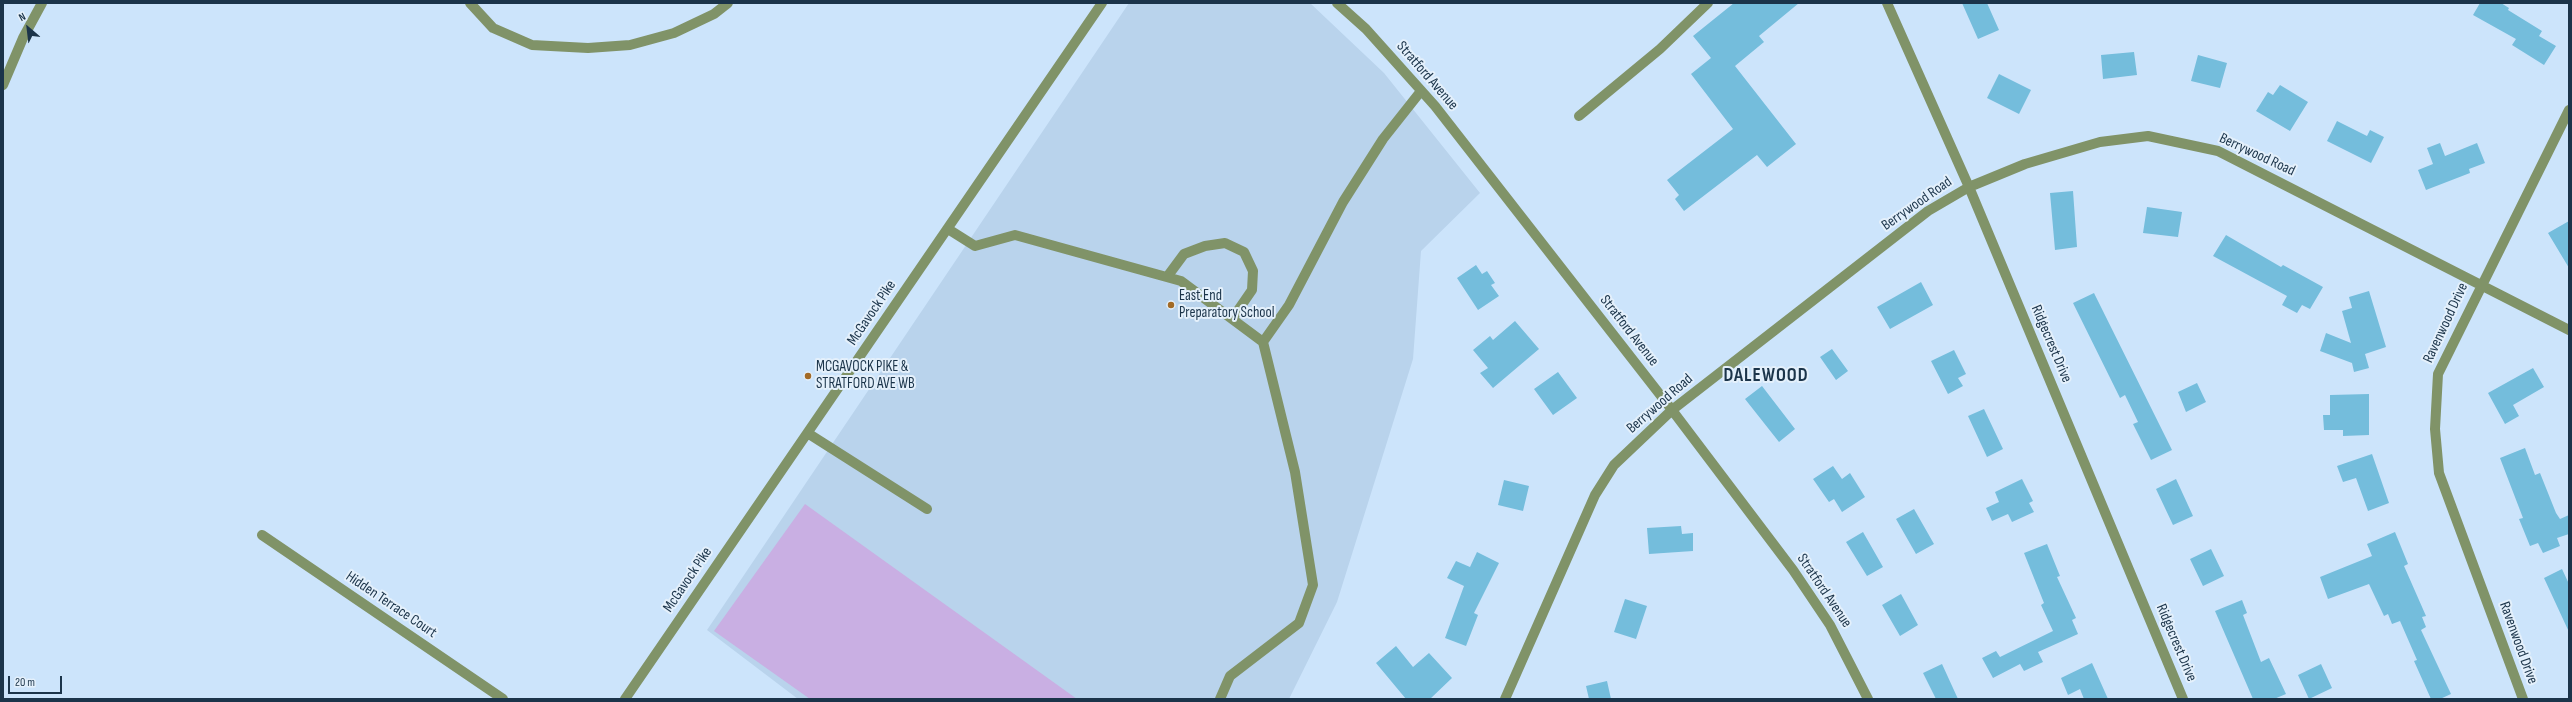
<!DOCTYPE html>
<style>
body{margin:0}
#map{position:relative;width:2572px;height:702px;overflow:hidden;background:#cce4fb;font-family:"Sofia Sans Condensed",sans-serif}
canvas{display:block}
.frame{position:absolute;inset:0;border:4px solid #1b344a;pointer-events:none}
.north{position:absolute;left:8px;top:8px;width:40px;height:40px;-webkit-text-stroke:3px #e4f0fb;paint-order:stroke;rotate:332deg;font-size:11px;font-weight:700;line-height:16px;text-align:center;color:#1b344a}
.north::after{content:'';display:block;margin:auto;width:14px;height:18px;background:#1b344a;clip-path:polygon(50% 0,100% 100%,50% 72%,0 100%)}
.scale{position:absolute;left:8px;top:676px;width:54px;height:18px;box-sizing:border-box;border:2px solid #1b344a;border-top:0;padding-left:5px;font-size:12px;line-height:14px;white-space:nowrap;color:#1b344a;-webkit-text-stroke:3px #e4f0fb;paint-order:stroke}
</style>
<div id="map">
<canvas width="2572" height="702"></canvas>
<div class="frame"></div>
<div class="north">N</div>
<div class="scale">20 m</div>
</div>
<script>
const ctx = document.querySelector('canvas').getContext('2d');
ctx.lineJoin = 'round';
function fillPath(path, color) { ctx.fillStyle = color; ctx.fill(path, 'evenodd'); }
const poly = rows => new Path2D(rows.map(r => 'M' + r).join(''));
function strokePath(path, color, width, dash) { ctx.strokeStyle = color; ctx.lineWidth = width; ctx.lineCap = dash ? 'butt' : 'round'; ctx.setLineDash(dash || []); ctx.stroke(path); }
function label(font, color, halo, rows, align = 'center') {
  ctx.font = font + ' "Sofia Sans Condensed",sans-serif'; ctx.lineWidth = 4; ctx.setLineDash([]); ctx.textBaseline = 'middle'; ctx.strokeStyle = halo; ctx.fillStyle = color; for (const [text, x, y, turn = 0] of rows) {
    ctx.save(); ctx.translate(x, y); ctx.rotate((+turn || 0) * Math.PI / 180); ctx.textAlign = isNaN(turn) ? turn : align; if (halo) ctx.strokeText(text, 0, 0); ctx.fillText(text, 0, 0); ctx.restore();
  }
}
const built = poly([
 [1129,3,1310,3,1384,73,1480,193,1421,251,1413,359,1337,602,1289,699,798,699,707,630]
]);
const green = poly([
 [805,504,1077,699,810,699,714,631]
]);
const building = poly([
 [1734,3,1799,3,1759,36,1764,42,1735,66,1796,144,1767,167,1757,155,1684,211,1675,199,1679,195,1667,180,1733,129,1691,74,1711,58,1693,36],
 [1962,3,1987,3,1999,30,1978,39],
 [2480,3,2501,3,2509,8,2508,10,2542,31,2539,36,2556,46,2544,65,2512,45,2516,39,2473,15],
 [2134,52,2137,75,2103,79,2101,55],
 [2198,55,2227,63,2220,88,2191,81],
 [1999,74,2031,90,2019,114,1987,98],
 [2280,85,2308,102,2290,131,2256,111,2268,92,2273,95],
 [2337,121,2367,136,2370,130,2384,137,2371,163,2327,141],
 [2440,143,2445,156,2477,143,2485,163,2469,169,2470,173,2426,190,2418,170,2433,164,2427,148],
 [2073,191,2077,247,2055,250,2050,193],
 [2147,207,2182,212,2178,237,2143,233],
 [2569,221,2569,268,2548,233],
 [2226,235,2281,267,2283,265,2323,287,2310,309,2302,305,2297,313,2282,305,2287,296,2213,256],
 [1476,265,1482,274,1487,271,1495,283,1491,285,1499,296,1478,310,1457,278],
 [1921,282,1933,305,1890,329,1877,307],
 [2369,291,2386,347,2365,354,2369,368,2354,372,2352,363,2320,351,2326,333,2351,343,2342,311,2352,308,2349,297],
 [2094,293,2172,450,2151,460,2133,424,2138,422,2125,395,2120,398,2073,303],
 [1515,321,1539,349,1493,388,1480,373,1488,368,1473,350,1490,336,1493,340],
 [1832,349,1848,371,1836,380,1820,357],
 [1954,350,1966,374,1958,378,1963,386,1948,394,1931,361],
 [2533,368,2544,387,2513,405,2519,416,2505,424,2488,393],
 [1558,372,1577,398,1553,415,1534,389],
 [2197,383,2206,402,2186,412,2178,392],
 [1762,386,1795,429,1779,442,1745,399],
 [2369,394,2369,435,2343,436,2343,430,2324,430,2323,415,2330,415,2330,395],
 [1984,409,2003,449,1987,457,1968,416],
 [2525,448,2535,475,2540,473,2556,513,2560,519,2569,515,2569,534,2557,538,2560,546,2543,553,2538,543,2530,546,2519,519,2523,518,2500,458],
 [2372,454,2389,503,2368,511,2356,478,2343,482,2337,466],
 [1833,466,1842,479,1850,473,1865,497,1842,512,1834,499,1829,502,1813,479],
 [2022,479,2033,501,2029,503,2034,512,2012,522,2008,514,1992,521,1986,508,1999,502,1995,492],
 [2176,479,2193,516,2173,525,2156,489],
 [1504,480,1529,486,1523,511,1498,505],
 [1914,509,1934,544,1916,554,1896,519],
 [1681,526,1682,534,1693,533,1693,551,1649,554,1647,528],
 [1863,532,1883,567,1867,576,1846,542],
 [2395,532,2408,564,2404,566,2426,616,2422,617,2426,627,2421,630,2451,694,2440,699,2431,699,2414,661,2417,660,2400,621,2392,624,2388,614,2384,616,2369,584,2328,599,2320,577,2372,556,2367,544],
 [2047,544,2060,576,2057,577,2076,618,2072,620,2078,634,2038,652,2043,662,2024,671,2020,664,1993,678,1982,658,1996,651,2000,657,2053,631,2041,605,2044,603,2024,553],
 [2211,549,2224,576,2203,586,2190,559],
 [1477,552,1499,563,1474,613,1478,615,1466,646,1445,638,1464,586,1447,578,1456,561,1470,567],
 [2562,569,2569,584,2569,632,2544,578],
 [1901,594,1918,625,1900,636,1882,605],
 [1625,599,1647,606,1636,639,1614,632],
 [2242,600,2247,613,2243,615,2261,662,2269,658,2286,694,2274,699,2253,699,2215,611],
 [1396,646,1413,667,1429,653,1452,678,1430,699,1406,699,1376,663],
 [2092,663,2108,699,2084,699,2080,689,2068,695,2061,678],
 [1942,664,1958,699,1936,699,1923,673],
 [2321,664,2332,688,2309,699,2298,675],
 [1607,681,1611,699,1589,699,1586,686]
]);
const minor = poly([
 [470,3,493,28,532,45,588,48,630,45,674,33,714,14,728,3],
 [1337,3,1366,29,1435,106,1672,410,1793,570,1830,625,1868,699],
 [1887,3,1969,187,2183,699],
 [3,85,23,38,42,3],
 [1579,116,1660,49,1708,3],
 [948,229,975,246,1015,235,1181,281,1263,342,1289,305,1343,202,1383,139,1421,91],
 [1167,277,1184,254,1205,246,1225,243,1244,252,1253,271,1252,290,1232,319],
 [809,434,927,509],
 [262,535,503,699],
 [625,699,1102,3],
 [1220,699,1230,676,1299,623,1313,585,1295,472,1263,342],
 [1505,699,1595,495,1614,465,1672,410,1928,211,1969,187,2025,164,2100,142,2148,136,2218,151,2569,330],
 [2523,699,2439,473,2435,429,2438,374,2569,110]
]);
const markers = [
 [1171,305,4,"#a26a26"],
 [808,376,4,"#a26a26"]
];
const streetNames = [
 ["Stratford Avenue",1427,76,49],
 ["Berrywood Road",2257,155,25],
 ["Berrywood Road",1917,204,-35],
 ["McGavock Pike",872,313,-56],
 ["Ravenwood Drive",2446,323,-65],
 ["Stratford Avenue",1629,331,52],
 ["Ridgecrest Drive",2051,344,67],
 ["Berrywood Road",1660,404,-41],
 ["McGavock Pike",688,580,-56],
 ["Stratford Avenue",1824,591,56],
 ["Hidden Terrace Court",391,605,34],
 ["Ridgecrest Drive",2176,643,67],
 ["Ravenwood Drive",2518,643,70]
];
const poiNames = [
 ["East End",1179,296],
 ["Preparatory School",1179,313],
 ["MCGAVOCK PIKE &",816,367],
 ["STRATFORD AVE WB",816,384]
];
const districtNames = [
 ["DALEWOOD",1766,376]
];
fillPath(built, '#b9d3ec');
fillPath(green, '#c9afe3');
fillPath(building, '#74bddc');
strokePath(minor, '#809368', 10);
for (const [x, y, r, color] of markers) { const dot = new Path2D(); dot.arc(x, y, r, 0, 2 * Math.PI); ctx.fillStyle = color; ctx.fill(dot); strokePath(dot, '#e4f0fb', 1.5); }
label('15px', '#1b344a', '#e4f0fb', streetNames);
label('15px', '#1b344a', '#e4f0fb', poiNames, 'left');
ctx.letterSpacing = '1px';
label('bold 19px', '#1b344a', '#e4f0fb', districtNames);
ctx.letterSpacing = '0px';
</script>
